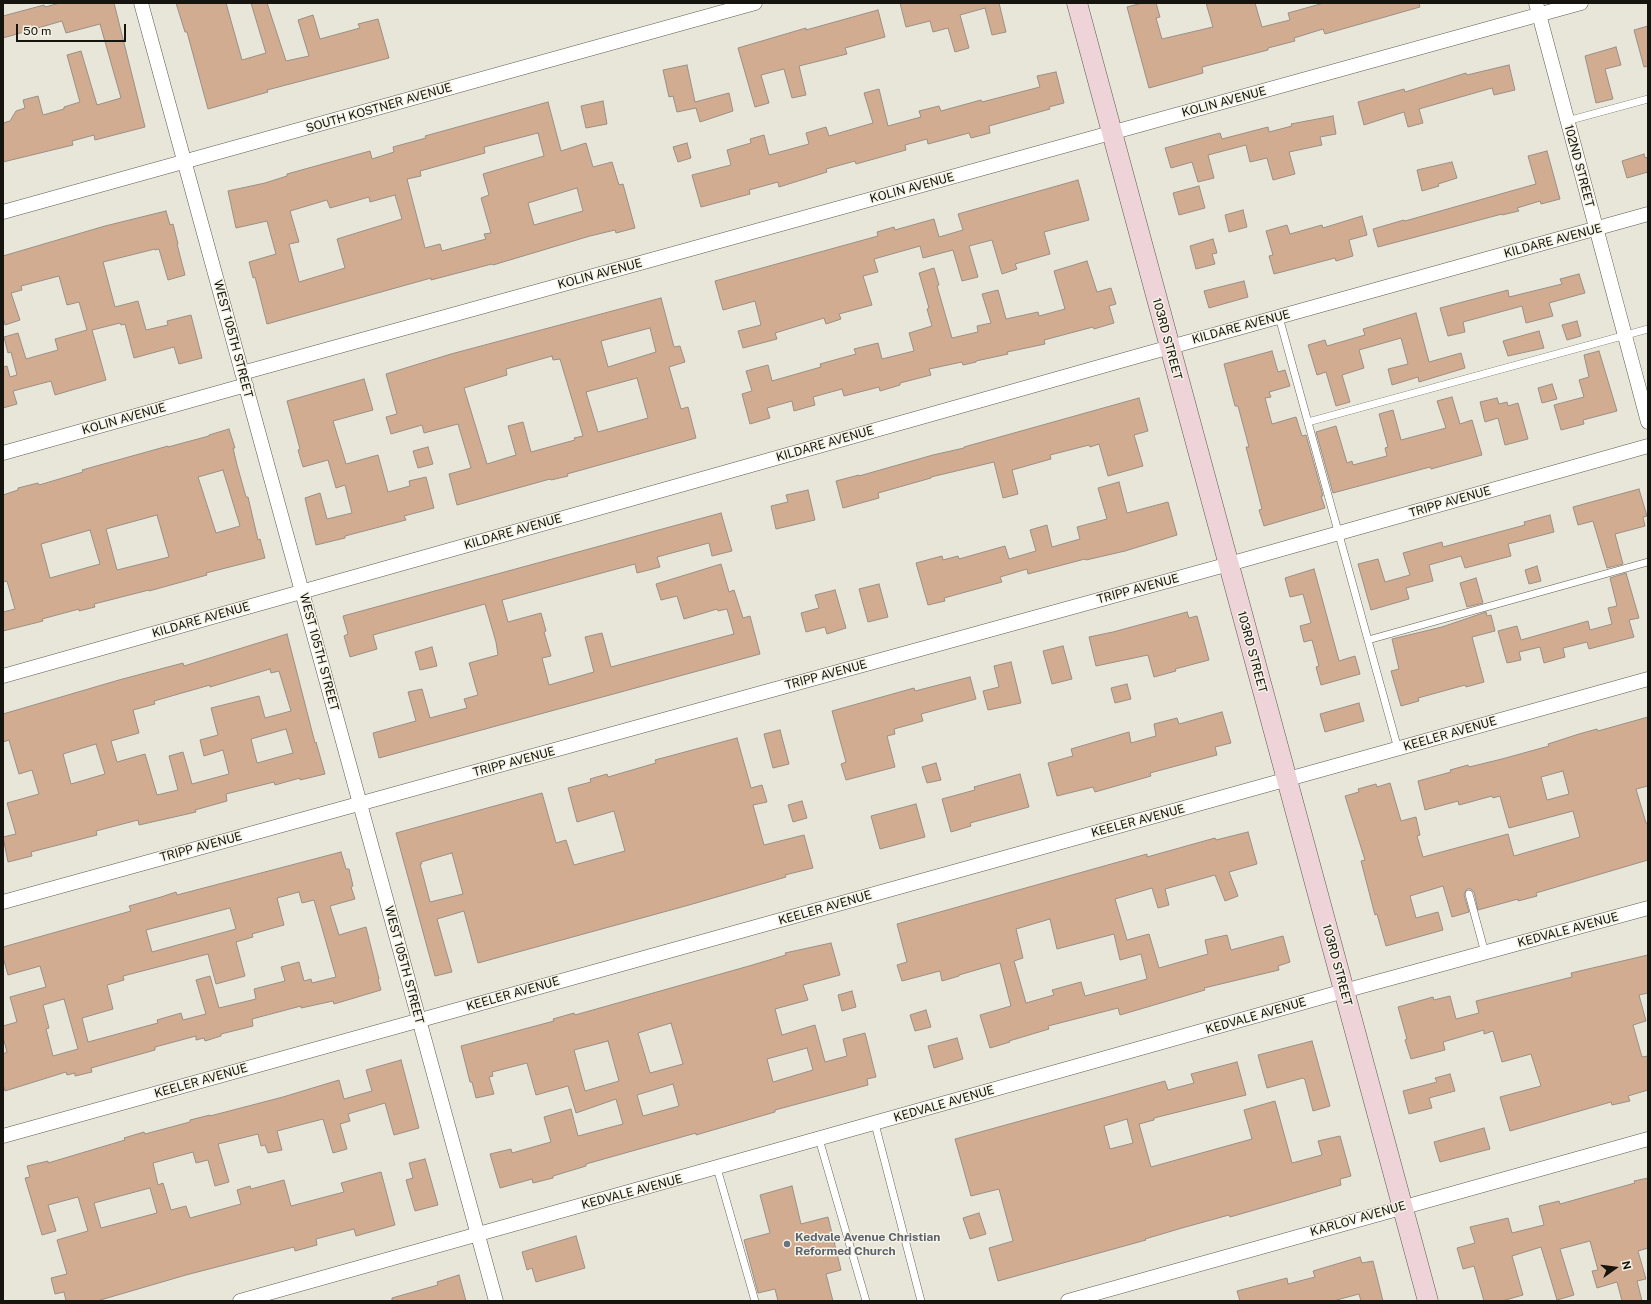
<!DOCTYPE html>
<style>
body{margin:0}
#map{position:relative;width:1651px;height:1304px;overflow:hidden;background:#e8e6d8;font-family:"Public Sans",sans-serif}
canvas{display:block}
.frame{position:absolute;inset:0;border:4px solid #15140f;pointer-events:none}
.north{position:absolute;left:1595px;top:1248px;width:40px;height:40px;-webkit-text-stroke:3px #f5f3e5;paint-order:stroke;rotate:76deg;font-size:11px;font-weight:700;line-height:16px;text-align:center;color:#15140f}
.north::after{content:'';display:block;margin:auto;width:14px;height:18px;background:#15140f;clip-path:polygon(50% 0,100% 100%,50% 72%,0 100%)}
.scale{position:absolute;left:16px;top:24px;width:110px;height:18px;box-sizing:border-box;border:2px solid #15140f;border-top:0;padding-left:5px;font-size:12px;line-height:14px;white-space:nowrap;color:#15140f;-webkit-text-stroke:3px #f5f3e5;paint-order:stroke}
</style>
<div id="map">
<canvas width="1651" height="1304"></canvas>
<div class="frame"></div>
<div class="north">N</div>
<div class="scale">50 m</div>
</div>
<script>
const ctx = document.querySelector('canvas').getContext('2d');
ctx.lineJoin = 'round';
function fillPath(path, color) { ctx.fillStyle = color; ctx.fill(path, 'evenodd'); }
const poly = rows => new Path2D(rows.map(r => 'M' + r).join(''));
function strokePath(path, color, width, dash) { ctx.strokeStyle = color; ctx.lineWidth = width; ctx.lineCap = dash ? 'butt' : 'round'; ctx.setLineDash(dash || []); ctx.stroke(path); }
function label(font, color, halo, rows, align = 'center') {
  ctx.font = font + ' "Public Sans",sans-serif'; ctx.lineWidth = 3; ctx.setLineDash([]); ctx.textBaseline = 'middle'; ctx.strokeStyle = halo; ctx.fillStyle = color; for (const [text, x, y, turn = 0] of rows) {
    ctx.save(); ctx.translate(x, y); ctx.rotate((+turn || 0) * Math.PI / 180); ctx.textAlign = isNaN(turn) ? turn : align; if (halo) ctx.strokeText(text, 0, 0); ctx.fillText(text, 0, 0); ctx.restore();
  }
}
const building = poly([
 [60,3,114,3,145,127,95,140,94,135,72,141,73,145,3,162,3,123,10,121,16,111,25,108,23,100,38,96,43,115,64,109,64,107,80,102,67,55,81,51,97,105,121,98,100,24,66,33,62,21,3,38,3,16,44,5,45,7,60,3],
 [176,3,226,3,242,60,266,53,251,3,267,3,286,61,309,56,298,20,313,15,320,39,360,28,358,24,378,19,389,58,267,90,268,92,208,109,187,32,185,32,176,3],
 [900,3,999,3,1006,32,992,35,985,8,960,15,969,48,955,52,948,28,933,32,930,21,906,27,900,3],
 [1142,3,1156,3,1160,17,1156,18,1162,39,1213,27,1206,3,1255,3,1262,27,1290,20,1288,13,1324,3,1419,3,1420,7,1325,34,1323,29,1294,38,1295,41,1268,48,1268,50,1202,67,1203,73,1149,88,1127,7,1142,3],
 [878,10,885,37,845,48,847,54,799,66,806,95,792,98,784,69,761,75,769,103,755,107,738,48,806,28,806,30,878,10],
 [1648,26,1648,66,1644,67,1634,30,1648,26],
 [1616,47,1621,65,1605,69,1613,99,1596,103,1585,56,1616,47],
 [687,65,695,102,729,93,733,111,700,122,696,108,677,112,673,96,669,97,663,70,687,65],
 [1509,65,1515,90,1494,95,1492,88,1419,109,1423,123,1408,127,1404,112,1364,125,1358,102,1404,89,1405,92,1466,73,1467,75,1509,65],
 [1056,72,1064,103,1049,107,1050,109,989,126,990,133,971,138,969,133,928,144,927,139,905,145,906,150,856,164,855,161,826,169,827,172,779,187,778,182,749,190,750,194,701,207,692,175,731,165,727,150,751,143,750,139,764,135,769,155,809,144,806,133,826,127,829,136,873,123,864,93,879,89,888,126,921,117,919,111,939,106,941,111,981,100,982,102,1040,87,1037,76,1056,72],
 [603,101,607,124,586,128,581,106,603,101],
 [548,102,561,151,586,143,593,167,612,162,619,185,623,184,635,228,616,233,615,230,590,236,493,265,492,264,431,280,431,278,267,324,255,277,253,278,249,262,276,254,267,221,236,228,228,191,265,183,287,176,287,174,370,151,372,159,394,152,393,147,426,138,425,136,548,102],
 [538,133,544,156,483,174,489,195,481,198,491,233,484,234,486,239,442,251,440,244,425,248,407,179,421,176,420,171,485,153,484,147,538,133],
 [577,188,583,211,534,225,528,203,577,188],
 [395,195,402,219,337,239,345,268,299,282,289,244,299,242,290,211,327,200,330,208,369,197,370,202,395,195],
 [1333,116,1336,134,1320,137,1322,145,1289,152,1295,174,1273,180,1267,158,1250,162,1246,145,1208,155,1214,178,1198,182,1192,162,1171,168,1165,148,1220,133,1222,139,1268,127,1269,132,1292,126,1291,124,1333,116],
 [687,143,691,158,678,162,673,147,687,143],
 [1547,151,1560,199,1541,204,1540,201,1517,208,1519,211,1502,215,1502,214,1378,247,1373,229,1404,220,1405,221,1536,184,1528,156,1547,151],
 [1644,154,1645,158,1648,157,1648,172,1627,178,1622,161,1644,154],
 [1452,162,1457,178,1438,184,1439,186,1422,191,1417,170,1452,162],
 [1078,180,1089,220,1044,232,1050,254,1015,264,1017,269,1002,274,992,240,969,246,978,277,962,281,953,250,923,258,920,246,874,259,878,272,863,276,872,305,839,314,841,319,826,324,824,318,775,333,777,339,743,348,738,331,761,325,755,301,723,310,715,281,878,236,877,232,894,227,895,230,934,219,939,237,963,230,958,214,1078,180],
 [1199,186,1205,208,1179,215,1173,193,1199,186],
 [1243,210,1247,227,1229,232,1225,215,1243,210],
 [166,211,170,225,173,224,178,244,177,244,185,275,168,280,159,249,155,250,155,249,103,262,115,307,138,301,146,330,168,325,167,321,191,315,202,358,179,364,174,347,134,358,125,324,121,325,120,323,92,330,106,380,55,395,51,381,13,391,17,404,3,408,3,367,7,366,10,377,17,375,11,352,8,353,4,337,18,333,26,359,58,350,55,339,87,330,79,302,67,305,59,276,21,286,22,290,11,293,20,320,5,325,3,317,3,256,105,226,166,211],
 [1362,216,1367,235,1349,240,1353,256,1336,261,1335,258,1274,274,1269,256,1273,255,1266,231,1287,225,1290,234,1322,225,1323,228,1362,216],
 [1213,239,1217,253,1212,254,1215,264,1196,269,1190,246,1213,239],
 [1087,261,1097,292,1111,288,1116,304,1109,306,1114,323,1094,329,1093,327,1044,340,1045,344,1007,352,1008,354,976,361,976,362,963,365,962,362,929,369,931,375,900,383,900,385,880,391,879,387,844,396,842,389,813,397,815,405,794,411,792,401,767,408,770,418,750,424,742,394,752,391,746,371,768,365,772,381,821,367,820,364,856,354,854,349,878,343,882,359,914,351,909,333,932,326,927,309,929,308,919,273,934,268,939,285,937,286,952,338,978,332,977,326,991,323,982,294,998,290,1006,319,1038,312,1039,316,1065,309,1054,271,1087,261],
 [1579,274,1585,293,1549,303,1553,316,1526,323,1522,306,1463,322,1465,332,1448,336,1440,308,1508,290,1509,297,1562,284,1560,279,1579,274],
 [1244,281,1248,297,1209,308,1204,291,1244,281],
 [661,298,674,347,680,346,685,362,669,367,681,409,688,407,696,438,567,474,568,476,551,480,550,479,457,505,449,474,471,468,458,424,424,433,422,425,391,434,386,417,397,414,386,374,451,354,661,298],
 [650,328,656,352,608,367,601,341,650,328],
 [552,356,553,360,560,359,583,436,574,438,575,440,531,452,523,422,508,426,516,455,487,464,464,388,507,375,506,369,552,356],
 [637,378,648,418,598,432,586,392,637,378],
 [1416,313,1429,362,1461,353,1465,368,1419,382,1418,377,1392,385,1388,369,1408,364,1401,338,1359,350,1364,368,1342,375,1350,402,1336,406,1326,372,1317,375,1308,345,1325,340,1327,346,1365,335,1363,329,1416,313],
 [1577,321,1581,336,1567,340,1562,325,1577,321],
 [1539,331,1544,348,1508,356,1503,341,1539,331],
 [1272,351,1278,372,1285,370,1290,386,1269,392,1271,397,1265,398,1272,424,1296,417,1302,436,1306,435,1323,496,1321,496,1325,508,1264,526,1259,510,1262,509,1246,447,1249,447,1238,406,1235,406,1224,364,1272,351],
 [1599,351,1617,411,1583,420,1584,424,1561,430,1554,405,1584,397,1579,380,1589,377,1584,355,1599,351],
 [364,379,373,410,333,421,346,464,378,455,388,492,410,486,409,481,426,477,434,508,404,516,406,520,345,536,345,538,316,545,305,498,320,493,327,519,352,513,345,485,336,488,328,460,303,467,298,450,300,449,287,401,364,379],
 [1552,384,1557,399,1542,403,1538,388,1552,384],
 [1452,397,1460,424,1472,420,1482,455,1431,469,1430,467,1333,493,1316,432,1336,426,1347,463,1352,461,1353,465,1387,456,1385,448,1388,447,1379,414,1393,410,1401,440,1446,428,1437,401,1452,397],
 [1139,398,1148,431,1134,435,1143,466,1108,476,1099,444,1090,447,1089,445,1050,455,1051,459,1012,470,1018,494,1003,498,994,462,931,477,931,478,878,493,879,498,843,508,836,481,859,475,859,476,933,455,964,448,964,447,1139,398],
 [1497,398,1499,404,1507,402,1508,406,1518,403,1528,439,1505,445,1498,418,1485,422,1480,402,1497,398],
 [229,429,235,448,233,448,237,465,246,497,248,497,258,540,260,539,265,558,206,573,207,575,149,591,149,590,94,604,95,607,79,611,79,609,42,619,43,621,3,631,3,612,15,609,7,581,3,582,3,495,18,490,18,488,38,483,39,485,83,472,82,470,168,446,168,447,209,436,209,435,229,429],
 [223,470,240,526,216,533,198,477,223,470],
 [157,515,169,557,117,570,106,529,157,515],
 [90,530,100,564,50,578,41,544,90,530],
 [428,447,433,464,418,468,413,451,428,447],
 [1119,482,1127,513,1168,502,1177,535,1125,551,1086,560,1085,559,1028,574,1027,569,1000,577,1002,582,944,598,945,601,928,605,916,563,942,556,943,560,958,556,959,559,1005,546,1009,559,1036,551,1030,530,1047,525,1052,547,1080,539,1077,527,1107,519,1098,488,1119,482],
 [1639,489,1647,516,1643,517,1645,526,1615,534,1623,564,1607,568,1593,521,1578,525,1573,507,1639,489],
 [808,490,815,520,776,529,771,506,788,502,786,495,808,490],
 [721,513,732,551,712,556,709,543,657,557,660,567,637,573,635,564,502,600,508,622,541,613,546,631,544,632,551,656,542,658,549,685,594,672,585,637,602,633,611,667,734,634,727,609,718,611,717,609,684,619,677,596,661,600,656,584,721,564,729,592,734,590,743,618,750,616,760,654,379,758,373,733,416,721,408,692,422,689,430,718,467,708,464,699,478,695,469,663,498,655,496,642,485,604,373,635,377,649,350,657,344,636,348,634,343,616,721,513],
 [1550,515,1554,532,1508,544,1511,556,1465,568,1461,556,1429,565,1433,581,1406,588,1409,599,1371,610,1358,564,1378,559,1385,582,1410,575,1403,553,1442,542,1443,547,1525,525,1524,522,1550,515],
 [1537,566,1541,581,1529,584,1525,570,1537,566],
 [1314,569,1339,661,1355,656,1360,674,1321,685,1316,667,1319,666,1312,640,1304,642,1300,626,1311,623,1303,594,1290,597,1285,578,1314,569],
 [1626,573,1639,618,1629,620,1634,637,1589,649,1587,642,1563,648,1565,657,1544,663,1540,647,1519,652,1521,660,1507,663,1498,631,1517,626,1521,640,1588,621,1590,630,1612,624,1608,608,1617,606,1610,578,1626,573],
 [1476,578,1483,603,1467,607,1460,583,1476,578],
 [879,584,888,617,868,622,859,589,879,584],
 [835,590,846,628,827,634,825,627,806,632,801,613,819,608,815,595,835,590],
 [1187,612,1189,618,1197,616,1209,660,1175,669,1176,671,1154,677,1148,655,1096,666,1089,637,1113,632,1187,612],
 [1486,612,1487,616,1491,615,1495,631,1472,637,1484,682,1466,687,1465,685,1418,698,1419,701,1401,706,1391,671,1399,669,1392,639,1442,627,1486,612],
 [287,634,315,743,316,742,325,774,300,780,300,778,275,785,274,782,226,794,227,801,195,810,196,812,139,825,138,820,96,831,97,835,31,852,32,856,8,862,3,837,16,834,7,803,39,794,32,770,19,774,9,740,3,742,3,714,119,680,183,663,184,666,287,634],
 [270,669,271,673,279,671,291,711,265,718,259,696,211,708,218,735,200,740,204,756,223,750,229,774,192,784,183,752,169,756,178,790,157,795,145,754,117,762,111,741,139,733,133,710,155,704,154,701,210,685,210,687,270,669],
 [286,729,293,753,257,763,251,739,286,729],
 [96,744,105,774,71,784,63,754,96,744],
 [1063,646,1072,679,1052,684,1043,651,1063,646],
 [432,647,437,666,420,670,415,652,432,647],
 [1011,662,1021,703,988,710,983,691,999,687,994,666,1011,662],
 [970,677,976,699,921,714,923,721,894,729,895,734,887,736,895,767,846,780,841,764,846,762,832,711,914,688,915,691,970,677],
 [1127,684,1131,699,1115,703,1111,688,1127,684],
 [1359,703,1364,721,1325,732,1320,714,1359,703],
 [1222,712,1231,743,1215,747,1217,755,1150,773,1151,776,1095,792,1093,787,1057,796,1048,763,1073,756,1071,749,1129,732,1131,743,1156,736,1154,724,1177,718,1179,724,1222,712],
 [1648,717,1648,786,1636,789,1646,823,1648,823,1648,860,1536,893,1537,896,1518,901,1518,899,1478,910,1474,892,1471,889,1467,889,1464,895,1469,912,1452,917,1443,886,1410,896,1416,918,1438,912,1443,930,1386,946,1377,914,1375,915,1361,861,1365,860,1345,796,1359,792,1358,789,1376,784,1377,787,1390,783,1401,821,1416,817,1420,835,1417,836,1423,857,1508,834,1514,856,1580,837,1573,811,1509,828,1500,796,1493,798,1492,796,1459,805,1458,801,1425,810,1418,781,1451,772,1450,770,1468,765,1469,767,1502,759,1549,746,1548,744,1579,734,1597,729,1598,731,1648,717],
 [1563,771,1569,794,1547,800,1541,777,1563,771],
 [780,730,789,764,773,768,764,734,780,730],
 [737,738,751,788,762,785,767,802,753,805,764,845,804,835,813,868,785,875,786,877,689,905,478,963,464,911,437,919,452,972,435,976,396,833,542,793,556,843,566,840,574,865,625,851,614,811,577,822,568,788,591,782,590,779,607,774,608,777,656,763,655,760,737,738],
 [452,853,463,894,430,902,420,864,422,864,421,862,452,853],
 [936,763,941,780,927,783,922,767,936,763],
 [1020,774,1029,807,970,823,971,826,951,832,942,799,975,790,974,787,1020,774],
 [802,801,807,818,793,822,788,805,802,801],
 [916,804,925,837,880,849,871,816,916,804],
 [1248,832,1257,864,1229,872,1238,896,1225,901,1215,875,1165,889,1169,905,1158,908,1152,888,1115,899,1127,940,1149,934,1159,968,1208,954,1205,940,1227,935,1231,950,1283,936,1290,962,1278,966,1279,970,1204,988,1205,990,1120,1015,1118,1008,1048,1026,1049,1029,1009,1041,1010,1042,990,1048,980,1015,1011,1006,1000,963,959,975,959,976,942,981,940,971,902,981,897,965,907,962,897,924,1147,854,1147,857,1215,838,1216,840,1248,832],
 [1050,919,1057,949,1114,934,1120,960,1141,954,1147,979,1085,996,1081,982,1052,990,1054,995,1026,1003,1014,961,1023,958,1016,929,1050,919],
 [341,852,346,869,349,869,353,886,351,887,355,899,330,906,339,935,366,927,379,979,378,979,381,990,334,1004,333,1001,301,1008,301,1006,252,1019,253,1026,221,1034,221,1036,205,1041,204,1038,196,1040,196,1036,155,1047,155,1050,91,1068,92,1072,75,1076,75,1073,67,1075,66,1072,5,1091,3,1084,3,1054,7,1052,3,1037,3,1026,17,1022,10,997,46,987,40,966,8,975,3,957,3,947,131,911,129,906,161,897,176,892,177,895,341,852],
 [299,892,302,903,314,900,336,977,312,983,311,979,304,981,299,962,281,967,285,981,254,989,256,999,219,1008,210,976,196,980,206,1014,183,1020,181,1013,157,1020,158,1023,88,1042,82,1018,113,1009,107,985,124,980,123,976,208,954,216,984,245,976,236,942,253,937,252,934,284,925,277,898,299,892],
 [230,908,236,929,152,952,146,930,230,908],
 [64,999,78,1049,53,1056,46,1029,49,1028,43,1005,64,999],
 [831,943,840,975,803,985,808,1000,775,1009,782,1035,815,1025,825,1062,847,1056,843,1039,865,1033,876,1077,867,1079,868,1085,775,1110,775,1112,713,1130,696,1135,696,1133,586,1164,586,1166,553,1176,553,1178,533,1183,532,1179,500,1188,490,1154,511,1149,512,1153,551,1142,544,1117,571,1109,578,1136,623,1124,616,1099,576,1113,568,1086,536,1095,527,1063,492,1072,493,1076,489,1077,494,1094,476,1098,472,1082,470,1082,461,1046,554,1021,553,1019,574,1013,575,1015,749,966,786,955,785,953,831,943],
 [671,1023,683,1064,650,1073,638,1033,671,1023],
 [608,1041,619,1081,585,1091,574,1050,608,1041],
 [807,1048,813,1070,773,1082,767,1059,807,1048],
 [673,1084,679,1106,643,1116,637,1095,673,1084],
 [1648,955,1648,993,1639,995,1646,1021,1633,1025,1642,1057,1648,1056,1648,1090,1628,1096,1630,1101,1612,1105,1611,1102,1510,1131,1500,1097,1541,1086,1531,1054,1502,1062,1493,1031,1484,1034,1484,1030,1443,1042,1445,1050,1411,1059,1405,1040,1407,1039,1398,1007,1433,997,1434,1000,1450,996,1456,1019,1479,1013,1476,1001,1572,977,1571,973,1648,955],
 [852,991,856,1007,842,1011,838,995,852,991],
 [926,1010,931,1027,915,1031,910,1015,926,1010],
 [957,1038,963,1059,934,1068,928,1046,957,1038],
 [1312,1041,1330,1106,1313,1111,1305,1080,1303,1078,1267,1088,1258,1055,1312,1041],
 [401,1060,419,1128,394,1135,385,1103,348,1114,350,1121,340,1124,347,1149,333,1153,323,1119,277,1131,282,1150,268,1153,265,1145,261,1146,258,1134,218,1144,229,1182,215,1186,208,1160,196,1163,193,1152,153,1163,158,1185,163,1183,171,1210,186,1206,190,1218,241,1204,237,1190,250,1186,251,1189,284,1180,291,1206,344,1192,341,1183,381,1172,395,1225,356,1236,354,1229,316,1239,317,1245,295,1251,294,1247,186,1275,97,1301,66,1301,64,1292,55,1294,51,1278,67,1274,57,1240,88,1231,78,1197,48,1205,56,1231,42,1235,25,1178,30,1177,27,1166,48,1161,48,1163,125,1140,124,1138,144,1132,145,1134,190,1122,190,1120,210,1115,210,1116,283,1097,339,1080,344,1099,372,1091,366,1070,401,1060],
 [150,1188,157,1213,101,1228,94,1203,150,1188],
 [1237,1062,1246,1095,1154,1118,1154,1120,1139,1124,1151,1167,1252,1139,1244,1110,1275,1101,1292,1163,1322,1155,1318,1141,1340,1136,1351,1176,1340,1179,1341,1185,1230,1217,1229,1215,1182,1228,1145,1239,1146,1240,998,1281,989,1248,1013,1241,999,1189,971,1196,955,1139,1165,1081,1168,1090,1194,1083,1191,1074,1237,1062],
 [1127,1119,1133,1143,1110,1149,1104,1126,1127,1119],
 [1450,1074,1455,1091,1429,1098,1432,1108,1409,1114,1403,1091,1437,1082,1435,1078,1450,1074],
 [1484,1128,1490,1149,1440,1162,1434,1142,1484,1128],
 [425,1159,438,1205,415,1211,406,1180,413,1178,409,1163,425,1159],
 [1648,1178,1648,1248,1638,1251,1646,1279,1637,1281,1642,1301,1622,1301,1617,1282,1597,1288,1592,1271,1598,1270,1590,1241,1560,1249,1574,1295,1557,1300,1541,1247,1512,1256,1523,1295,1502,1301,1484,1301,1474,1266,1463,1269,1457,1248,1475,1243,1470,1227,1508,1218,1512,1233,1544,1225,1539,1206,1559,1201,1560,1204,1635,1183,1634,1181,1648,1178],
 [792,1186,801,1224,828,1217,841,1270,826,1274,833,1301,778,1301,775,1289,758,1293,744,1240,770,1233,760,1195,792,1186],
 [979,1213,986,1234,970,1239,963,1218,979,1213],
 [576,1236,585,1268,536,1282,532,1268,527,1270,522,1252,576,1236],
 [1360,1257,1362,1263,1373,1261,1383,1301,1361,1301,1359,1294,1333,1301,1240,1301,1237,1291,1287,1278,1288,1284,1315,1277,1313,1271,1360,1257],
 [459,1275,466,1301,392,1301,392,1298,438,1285,437,1282,459,1275]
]);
const service = poly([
 [1567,121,1648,99],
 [1279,317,1398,749],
 [1308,422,1648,329],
 [1368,640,1648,562],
 [1469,894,1485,953],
 [875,1124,921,1301],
 [819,1139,866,1301],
 [717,1168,755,1301]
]);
const minor = poly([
 [141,3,496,1301],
 [1536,3,1648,422],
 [3,212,755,3],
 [242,373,1581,3],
 [3,453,246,385],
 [3,676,1138,356,1648,214],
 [3,902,1229,564,1648,446],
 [3,1136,1648,679],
 [240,1301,1344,991,1648,908],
 [1068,1301,1648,1139]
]);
const secondary = poly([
 [1077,3,1428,1301]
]);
const markers = [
 [787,1244,4,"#6b7280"]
];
const streetNames = [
 ["KOLIN AVENUE",1224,102,-15],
 ["SOUTH KOSTNER AVENUE",379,108,-16],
 ["102ND STREET",1579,166,75],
 ["KOLIN AVENUE",912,188,-15],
 ["KILDARE AVENUE",1553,241,-15],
 ["KOLIN AVENUE",600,274,-15],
 ["KILDARE AVENUE",1241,327,-15],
 ["WEST 105TH STREET",233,339,75],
 ["103RD STREET",1167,339,75],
 ["KOLIN AVENUE",124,419,-16],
 ["KILDARE AVENUE",825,444,-16],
 ["TRIPP AVENUE",1450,502,-16],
 ["KILDARE AVENUE",513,532,-16],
 ["TRIPP AVENUE",1138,589,-15],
 ["KILDARE AVENUE",201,620,-16],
 ["WEST 105TH STREET",319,652,75],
 ["103RD STREET",1252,652,75],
 ["TRIPP AVENUE",826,675,-15],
 ["KEELER AVENUE",1450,734,-16],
 ["TRIPP AVENUE",514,762,-15],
 ["KEELER AVENUE",1138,821,-15],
 ["TRIPP AVENUE",201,847,-15],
 ["KEELER AVENUE",825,908,-16],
 ["KEDVALE AVENUE",1568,930,-15],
 ["WEST 105TH STREET",404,965,75],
 ["103RD STREET",1337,965,75],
 ["KEELER AVENUE",513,994,-16],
 ["KEDVALE AVENUE",1256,1016,-16],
 ["KEELER AVENUE",201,1081,-16],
 ["KEDVALE AVENUE",944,1104,-16],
 ["KEDVALE AVENUE",632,1192,-15],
 ["KARLOV AVENUE",1358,1219,-16]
];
const worshipNames = [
 ["Kedvale Avenue Christian",795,1237],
 ["Reformed Church",795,1251]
];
fillPath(building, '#d2ac90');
strokePath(building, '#9a8f86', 1);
strokePath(service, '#5e5c51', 8);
strokePath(minor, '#5e5c51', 15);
strokePath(secondary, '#5e5c51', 21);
strokePath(service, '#fff', 7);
strokePath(minor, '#fff', 14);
strokePath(secondary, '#eed4d8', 20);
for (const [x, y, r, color] of markers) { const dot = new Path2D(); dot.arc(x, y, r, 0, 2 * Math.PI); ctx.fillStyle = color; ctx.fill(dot); strokePath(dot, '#f5f3e5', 1.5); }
label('12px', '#15140f', '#f5f3e5', streetNames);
label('bold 12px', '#5b616d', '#f5f3e5', worshipNames, 'left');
</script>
